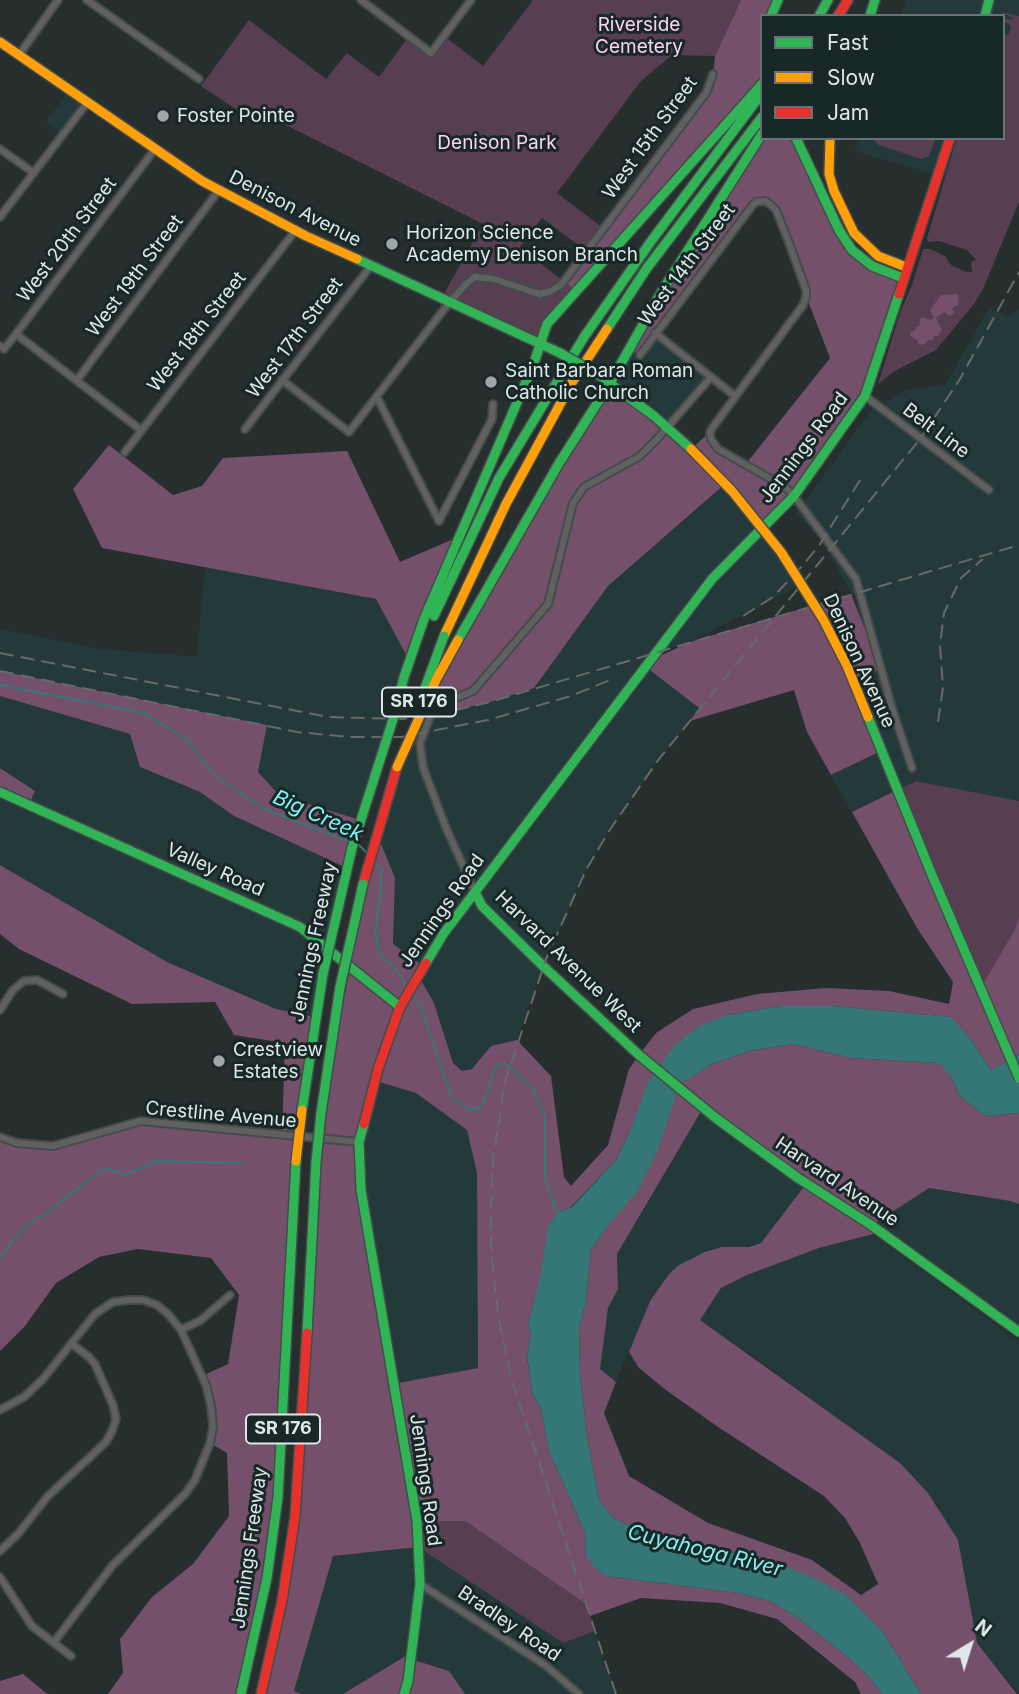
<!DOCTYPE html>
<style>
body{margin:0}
#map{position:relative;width:1019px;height:1694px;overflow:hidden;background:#262e2e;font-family:Inter,sans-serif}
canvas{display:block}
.legend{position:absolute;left:760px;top:14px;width:245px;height:126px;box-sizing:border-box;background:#182727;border:2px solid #687474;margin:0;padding:9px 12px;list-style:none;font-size:21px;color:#dfe8e8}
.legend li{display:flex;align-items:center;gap:14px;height:35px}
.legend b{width:35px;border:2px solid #687474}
.north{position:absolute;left:935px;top:1610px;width:70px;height:70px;-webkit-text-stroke:5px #182727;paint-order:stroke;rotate:38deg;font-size:19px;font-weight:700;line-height:28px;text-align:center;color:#dfe8e8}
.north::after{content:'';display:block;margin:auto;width:24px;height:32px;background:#dfe8e8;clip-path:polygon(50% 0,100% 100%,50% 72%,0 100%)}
</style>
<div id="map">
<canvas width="1019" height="1694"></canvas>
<ul class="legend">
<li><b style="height:9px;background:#30b455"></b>Fast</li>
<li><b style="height:9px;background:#ff9f0a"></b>Slow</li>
<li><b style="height:9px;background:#e5322d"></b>Jam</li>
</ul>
<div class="north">N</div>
</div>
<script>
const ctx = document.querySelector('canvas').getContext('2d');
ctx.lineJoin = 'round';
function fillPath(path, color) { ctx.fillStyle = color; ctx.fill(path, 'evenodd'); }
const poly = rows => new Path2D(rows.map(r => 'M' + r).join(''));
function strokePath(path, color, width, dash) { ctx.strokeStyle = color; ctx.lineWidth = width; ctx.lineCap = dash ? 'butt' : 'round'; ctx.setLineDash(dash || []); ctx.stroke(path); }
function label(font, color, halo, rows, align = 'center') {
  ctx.font = font + ' Inter,sans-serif'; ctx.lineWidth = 6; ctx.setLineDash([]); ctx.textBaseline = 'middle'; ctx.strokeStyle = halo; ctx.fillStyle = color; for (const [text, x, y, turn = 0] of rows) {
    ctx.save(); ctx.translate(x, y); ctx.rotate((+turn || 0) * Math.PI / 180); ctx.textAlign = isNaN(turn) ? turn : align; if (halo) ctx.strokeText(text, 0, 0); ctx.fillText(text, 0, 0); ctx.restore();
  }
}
const built = poly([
 [906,0,1019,0,1019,153,1004,195,855,151,860,138,1003,138,1003,16,901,16],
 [69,90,87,103,63,135,46,122],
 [989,308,1009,317,1019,309,1019,801,916,781,852,812,831,775,881,751,853,681,881,668,855,600,822,541,796,513,871,411,907,390,946,384],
 [655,333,711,377,667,428,610,383,628,349],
 [726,484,761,525,797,585,780,596,690,642,659,651,646,667,700,709,659,759,609,831,586,870,543,966,517,1040,491,1046,472,1069,462,1071,453,1063,434,1003,418,975,423,966,393,944,395,878,377,834,419,719,534,688,608,586],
 [205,567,376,599,409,660,360,820,279,795,258,772,266,725,0,671,0,629,100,649,197,657],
 [0,696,130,734,140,768,200,792,234,816,347,868,315,1017,276,1009,167,962,0,865,0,792,35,791,0,768],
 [375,1081,416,1093,467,1130,477,1173,478,1368,393,1385,383,1327,359,1142],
 [703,1108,807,1184,761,1243,692,1258,669,1274,650,1301,616,1382,600,1370,607,1309,618,1289,617,1254],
 [929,1188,1010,1201,1019,1204,1019,1332,871,1225],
 [873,1234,1019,1342,1019,1694,950,1610,939,1507,928,1493,899,1464,764,1364,700,1320,721,1288,747,1275,819,1248],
 [418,1547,563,1643,595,1631,616,1694,465,1694,449,1671,411,1659,411,1652,343,1694,301,1694,294,1691,333,1556]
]);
const green = poly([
 [533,0,741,0,715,56,672,55,641,81,557,193,603,228,586,251,542,218,520,247,576,291,540,342,441,299,483,224,244,104,240,112,201,86,249,20,326,79,347,53,379,77,409,36,431,52,444,36,483,66],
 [1001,12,1019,16,1019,202,983,289,974,304,936,350,893,372,878,384,901,310,912,285,923,249,930,249,945,256,951,265,966,272,972,272,971,262,976,260,967,250,939,241,928,242,927,238,957,138,1003,138,1003,35,1009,35,1011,28,1009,24,1003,22,1003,18,1012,20,1013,18],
 [873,138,936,138,929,156,922,159,878,145],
 [916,781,1019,801,1019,915,1015,929,981,989,897,790],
 [417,1521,465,1521,586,1603,595,1631,563,1643,418,1547]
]);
const forest = poly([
 [741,0,778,0,771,16,762,16,762,84,576,291,563,281,706,93,713,74,715,56],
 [762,138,796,138,846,241,903,278,865,396,804,482,762,528,725,484,608,586,534,688,490,702,419,719,610,383,691,449,710,432,714,444,745,465,830,358,771,205,756,202,640,355,628,349],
 [957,294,959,301,958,305,952,308,954,313,950,316,944,312,936,318,942,330,938,336,934,336,933,340,928,340,925,344,919,345,917,340,910,336,911,332,915,331,916,327,919,327,921,317,930,320,934,318,930,310,941,295],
 [109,445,173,495,202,486,223,458,347,451,400,562,458,537,409,660,376,599,102,548,73,489],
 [851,594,881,669,853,681,881,751,831,775,807,732,794,690,690,721,699,708,646,667,651,660,690,642],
 [0,671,267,725,258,772,279,795,360,820,347,868,234,816,200,792,140,767,130,734,0,696],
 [0,768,35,791,28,806,0,792],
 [897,790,981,988,1015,929,1019,915,1019,1055,991,1070,970,1038,950,1017,833,1006,780,1006,728,1015,631,1129,616,1160,571,1207,557,1213,528,1325,531,1333,527,1357,532,1393,541,1409,549,1451,585,1533,586,1556,606,1576,739,1593,772,1602,801,1620,850,1659,867,1675,882,1694,861,1694,855,1682,777,1619,720,1603,641,1598,590,1616,585,1603,465,1521,417,1521,418,1547,333,1556,294,1691,301,1694,261,1694,290,1549,321,1113,377,834,395,878,393,944,423,966,418,975,434,1003,453,1063,462,1071,472,1069,491,1046,517,1040,551,1076,564,1177,571,1186,608,1145,629,1069,639,1055,656,1033,693,1009,757,994,826,988,889,991,949,1004,953,982,917,928,852,812],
 [376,1081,416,1093,467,1130,477,1173,478,1368,393,1384,361,1190,359,1142],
 [0,865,167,962,276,1009,315,1017,302,1110,278,1497,241,1694,108,1694,123,1673,120,1639,152,1597,193,1564,229,1516,227,1453,210,1443,213,1427,202,1376,228,1364,239,1295,211,1258,138,1249,99,1257,56,1283,25,1326,0,1351,0,1137,6,1140,53,1146,141,1121,282,1136,285,1043,234,1035,215,1002,132,1004,19,949,0,934],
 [794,1044,851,1058,940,1063,952,1078,959,1095,985,1116,1019,1113,1019,1204,1010,1201,929,1188,872,1225,877,1229,873,1234,819,1248,747,1275,721,1288,700,1320,900,1463,928,1493,958,1540,977,1643,1017,1694,921,1694,883,1632,752,1555,708,1549,694,1550,682,1543,635,1528,613,1518,599,1500,586,1430,580,1373,579,1328,586,1301,591,1249,611,1222,680,1084,712,1064,753,1050],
 [703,1108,806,1184,761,1243,749,1247,722,1247,705,1252,679,1265,669,1274,650,1301,629,1352,639,1368,666,1390,718,1427,824,1496,845,1518,860,1543,878,1584,861,1595,812,1560,708,1523,629,1476,604,1413,616,1382,600,1369,608,1308,618,1289,617,1254],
 [412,1652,411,1659,449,1671,465,1694,343,1694],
 [23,1674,46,1693,49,1694,0,1694,0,1681]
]);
const water = poly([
 [780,1006,833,1006,951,1017,970,1038,991,1070,1019,1055,1019,1113,985,1116,959,1095,952,1078,939,1063,851,1058,794,1044,753,1050,712,1064,680,1084,657,1152,638,1190,611,1222,591,1249,586,1301,579,1328,580,1373,586,1430,599,1500,613,1518,635,1528,682,1543,694,1550,708,1549,752,1555,815,1578,847,1596,883,1632,921,1694,882,1694,867,1675,850,1659,801,1620,772,1602,739,1593,606,1576,594,1567,586,1556,585,1533,549,1451,541,1409,532,1393,527,1356,531,1333,528,1325,541,1273,548,1227,557,1213,572,1207,616,1160,631,1129,648,1082,676,1044,701,1025,728,1015]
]);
const stream = poly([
 [0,685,144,713,187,740,215,776,264,809,347,841],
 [359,845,367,853],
 [375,863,381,870,381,890,375,932,380,955,395,968,408,987],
 [413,995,421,1007,452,1098,470,1110,480,1108,486,1096,497,1064,506,1064,534,1090,545,1118,545,1179,558,1214],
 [0,1260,9,1245,26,1225,45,1214,100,1171,109,1169,125,1175,157,1161,244,1163]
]);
const street = poly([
 [87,0,199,79],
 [361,0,431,53,471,0],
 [19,55,58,0],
 [0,149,34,173],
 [0,217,87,103],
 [655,333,735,396],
 [16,334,141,430],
 [0,346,4,349,16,334,155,149],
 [640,355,752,206,756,202,765,201,771,205,776,210,789,243,806,290,806,297,803,305,713,427,710,432,711,439,718,449,785,487,794,496,856,579,892,708,912,768],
 [77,380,219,190],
 [282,380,349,432,449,303,466,284,475,277,494,279,539,294,549,292,561,285,706,93,713,74],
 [865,396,989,490],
 [377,397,439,521],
 [245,429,370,267],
 [125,452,295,231],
 [439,521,492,419,493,404],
 [475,892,446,828,423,767,420,743,432,712,438,705,473,691,548,604,573,503,584,487,640,456,657,439,711,377],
 [0,1010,13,990,24,981,37,980,63,994],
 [0,1137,17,1143,53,1146,141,1121,359,1142],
 [181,1330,201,1320,230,1295],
 [0,1410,24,1397,43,1379,95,1314,113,1302,129,1300,143,1300,157,1305,168,1314,181,1330,206,1385,211,1406,213,1427,210,1443,195,1480,185,1494,112,1566,55,1641],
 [0,1551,18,1534,48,1496,106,1442,112,1431,116,1419,113,1405,95,1364,89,1357,72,1344],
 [0,1577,32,1626,71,1656],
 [420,1584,545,1665,579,1694]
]);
const fast = poly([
 [771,16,778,0],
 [819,16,828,0],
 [870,16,875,0],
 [985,16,989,0],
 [796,138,839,230,852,250,872,266,903,278],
 [357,259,560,353],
 [607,329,647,268,762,117],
 [605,380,654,416,691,449],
 [434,616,499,478,584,337,652,240,762,93],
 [458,640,558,465,610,383,662,291,762,134],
 [395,713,404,677,424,619,534,363,547,324,762,84],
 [0,792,300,927,400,1007],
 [475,892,482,906,543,966,639,1055,717,1119,798,1178,871,1225,1019,1332],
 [426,963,444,933,712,579,794,496,865,396,899,294],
 [302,1110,323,974],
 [321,1113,340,987],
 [364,1124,359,1142,361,1190,417,1521,420,1584,408,1681,404,1694],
 [307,1333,316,1162],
 [241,1694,267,1578,278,1497,296,1161]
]);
const slow = poly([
 [0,42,202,181,306,236,357,259],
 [830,138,829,174,834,191,854,233,878,256,906,267],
 [444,636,506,504,571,384,607,329]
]);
const jam = poly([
 [838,16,848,0],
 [899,294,950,138],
 [363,884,397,767],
 [364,1124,378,1069,400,1007,426,963],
 [261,1694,282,1601,295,1516,307,1333]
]);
const rail = poly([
 [743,616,773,597,804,564,820,544,862,477],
 [0,653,328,717,401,719,430,716,490,702,1019,545],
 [0,671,297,732,350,737,401,737,488,720,571,696,610,680],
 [938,722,943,687,940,645,944,613,961,578,983,559],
 [616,1694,512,1381,499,1320,491,1252,491,1209,493,1160,505,1082,546,959,586,870,609,831,659,759,920,439,960,379,1019,272]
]);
const fastBridge = poly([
 [560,353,602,377],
 [425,688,444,636],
 [868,717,932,875,1019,1078],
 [323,974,352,848,395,713],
 [340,987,363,884],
 [316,1162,321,1113]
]);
const slowBridge = poly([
 [691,449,732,491,781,552,823,619,847,666,868,717],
 [397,767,437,678,458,640],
 [296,1161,302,1110]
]);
const markers = [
 [163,116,7,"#9ea7a7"],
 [392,244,7,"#9ea7a7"],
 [491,382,7,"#9ea7a7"],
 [219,1061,7,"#9ea7a7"]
];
const shields = [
 [419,702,74],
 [283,1429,74]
];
const shieldNames = [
 ["SR 176",419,702],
 ["SR 176",283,1429]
];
const parkNames = [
 ["Riverside",639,25],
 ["Cemetery",639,47],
 ["Denison Park",497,143]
];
const poiNames = [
 ["Foster Pointe",177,116],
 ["Horizon Science",406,233],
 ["Academy Denison Branch",406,255],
 ["Saint Barbara Roman",505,371],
 ["Catholic Church",505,393],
 ["Crestview",233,1050],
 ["Estates",233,1072]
];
const streetNames = [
 ["West 15th Street",650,138,-54],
 ["Denison Avenue",295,209,27],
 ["West 20th Street",67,240,-53],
 ["West 14th Street",687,265,-53],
 ["West 19th Street",135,276,-53],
 ["West 18th Street",197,332,-52],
 ["West 17th Street",295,338,-53],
 ["Belt Line",936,431,37],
 ["Jennings Road",804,448,-53],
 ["Denison Avenue",859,661,65],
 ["Valley Road",215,870,24],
 ["Jennings Road",442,911,-55],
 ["Jennings Freeway",314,942,-78],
 ["Harvard Avenue West",568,962,44],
 ["Crestline Avenue",221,1115,5],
 ["Harvard Avenue",837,1182,34],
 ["Jennings Road",425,1480,82],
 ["Jennings Freeway",250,1548,-82],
 ["Bradley Road",509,1624,34]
];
const waterNames = [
 ["Big Creek",318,816,24],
 ["Cuyahoga River",705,1551,14]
];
fillPath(built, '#243a3a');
fillPath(green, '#583e51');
fillPath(forest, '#74506a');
fillPath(water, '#357777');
strokePath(stream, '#357777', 2);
strokePath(street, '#444b4b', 10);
strokePath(fast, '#444b4b', 12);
strokePath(slow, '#444b4b', 12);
strokePath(jam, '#444b4b', 12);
strokePath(street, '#606061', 6);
strokePath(fast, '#30b455', 9);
strokePath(slow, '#ff9f0a', 9);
strokePath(jam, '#e5322d', 9);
strokePath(rail, '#676a6a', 2, [14, 7]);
strokePath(fastBridge, '#444b4b', 12, []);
strokePath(slowBridge, '#444b4b', 12, []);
strokePath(fastBridge, '#30b455', 9);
strokePath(slowBridge, '#ff9f0a', 9);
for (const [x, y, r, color] of markers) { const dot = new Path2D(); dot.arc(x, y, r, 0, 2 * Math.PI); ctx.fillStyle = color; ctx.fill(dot); strokePath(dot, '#182727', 2.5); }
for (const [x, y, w] of shields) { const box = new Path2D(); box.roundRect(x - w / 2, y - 14.5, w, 29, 5); ctx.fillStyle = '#182727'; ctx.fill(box); strokePath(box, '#dfe8e8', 2); }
label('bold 18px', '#dfe8e8', null, shieldNames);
label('19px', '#fed3f0', '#182727', parkNames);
label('19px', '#dfe8e8', '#182727', poiNames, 'left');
label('19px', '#dfe8e8', '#182727', streetNames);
label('italic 21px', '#84f2f2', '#182727', waterNames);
</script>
